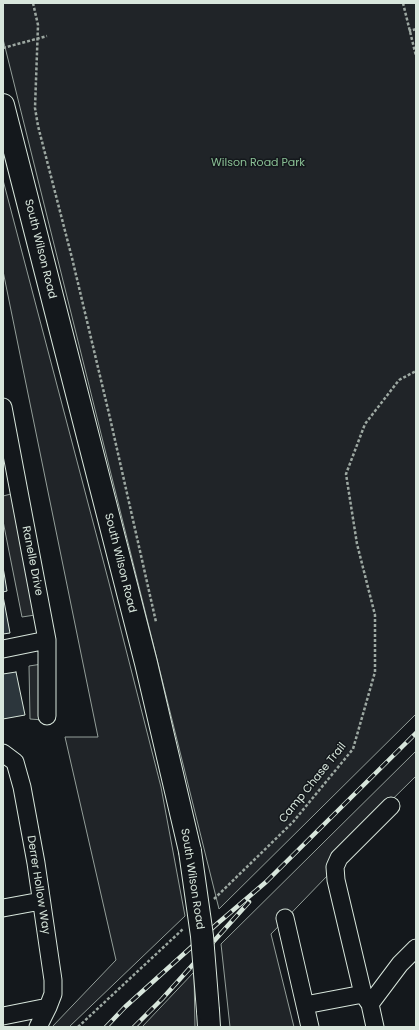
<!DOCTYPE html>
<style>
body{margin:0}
#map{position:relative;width:419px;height:1030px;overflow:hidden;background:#14181c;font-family:Poppins,sans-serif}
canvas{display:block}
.frame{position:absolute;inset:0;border:4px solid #d8e6dc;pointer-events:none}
</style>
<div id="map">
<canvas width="419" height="1030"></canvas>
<div class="frame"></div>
</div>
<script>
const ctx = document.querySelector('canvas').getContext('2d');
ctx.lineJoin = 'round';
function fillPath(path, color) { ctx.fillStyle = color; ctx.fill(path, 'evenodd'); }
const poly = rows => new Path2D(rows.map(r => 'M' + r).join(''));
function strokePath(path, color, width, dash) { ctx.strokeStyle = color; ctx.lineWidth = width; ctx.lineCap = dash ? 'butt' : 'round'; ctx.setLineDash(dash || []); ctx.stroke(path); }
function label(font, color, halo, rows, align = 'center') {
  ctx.font = font + ' Poppins,sans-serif'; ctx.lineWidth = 3; ctx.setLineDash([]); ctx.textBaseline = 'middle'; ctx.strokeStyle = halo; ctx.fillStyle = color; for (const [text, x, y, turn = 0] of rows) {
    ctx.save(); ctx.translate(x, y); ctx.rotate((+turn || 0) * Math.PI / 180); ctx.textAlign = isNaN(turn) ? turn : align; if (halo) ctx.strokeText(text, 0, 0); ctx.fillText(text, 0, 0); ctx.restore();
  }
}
const green = poly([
 [3,3,416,3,416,714,219,909,3,39,3,3],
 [3,180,108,579,161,787,185,916,69,1027,52,1027,116,960,65,737,98,737,3,271,3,180],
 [416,751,416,776,335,856,328,875,271,934,294,1027,230,1027,221,944,416,751],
 [194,972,195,1027,142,1027,194,972]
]);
const parking = poly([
 [11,494,35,615,22,617,3,521,3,496,11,494],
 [42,664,43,720,30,719,29,666,42,664]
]);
const building = poly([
 [3,567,7,591,3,592,3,567],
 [3,596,10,633,3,634,3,596],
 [16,672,25,715,3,719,3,674,16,672]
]);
const path = poly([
 [33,3,38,25,35,108,38,126,72,258,110,418,156,622],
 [403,3,416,56],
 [410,29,410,31,416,29],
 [3,48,47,36],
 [214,899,293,822,353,749,375,672,375,615,357,544,346,474,365,424,399,380,416,371],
 [78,1027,183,929]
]);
const minor = poly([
 [3,407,47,640,47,716],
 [3,649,47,640],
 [3,753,15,762,22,787,36,863,53,980,53,994,48,1007,38,1027],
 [3,908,41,901],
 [285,918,310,1027],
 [363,994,336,880,335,867,339,858,391,806],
 [370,1004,400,964,416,948],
 [305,1005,363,994,370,1004,375,1027],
 [3,1016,48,1007]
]);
const major = poly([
 [3,105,146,663,190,851],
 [208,1011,209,1027]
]);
const rail = poly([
 [106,1027,125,1007,218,923,266,882,416,733],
 [134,1027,162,999,249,902]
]);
const majorBridge = poly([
 [190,851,202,936,208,1011]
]);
const parkNames = [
 ["Wilson Road Park",258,163]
];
const streetNames = [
 ["South Wilson Road",40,249,76],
 ["Ranelle Drive",32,561,79],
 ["South Wilson Road",120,563,76],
 ["Camp Chase Trail",313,783,-51],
 ["South Wilson Road",192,879,81],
 ["Derrer Hollow Way",38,885,81]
];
fillPath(green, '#202428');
strokePath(green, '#939e99', 1);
fillPath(parking, '#24282b');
strokePath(parking, '#939e99', 1);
fillPath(building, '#2c363c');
strokePath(building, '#d8e6dc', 1);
strokePath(minor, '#d8e6dc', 19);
strokePath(major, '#d8e6dc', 24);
strokePath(path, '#9da8a2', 2.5, [3, 2]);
strokePath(minor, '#14181c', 17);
strokePath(major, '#14181c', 22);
strokePath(rail, '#d8e6dc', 4.5);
strokePath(rail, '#14181c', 3, [9]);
strokePath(majorBridge, '#d8e6dc', 24, []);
strokePath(majorBridge, '#14181c', 22);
label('11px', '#8ac095', '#14181c', parkNames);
label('11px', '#d8e6dc', '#14181c', streetNames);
</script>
